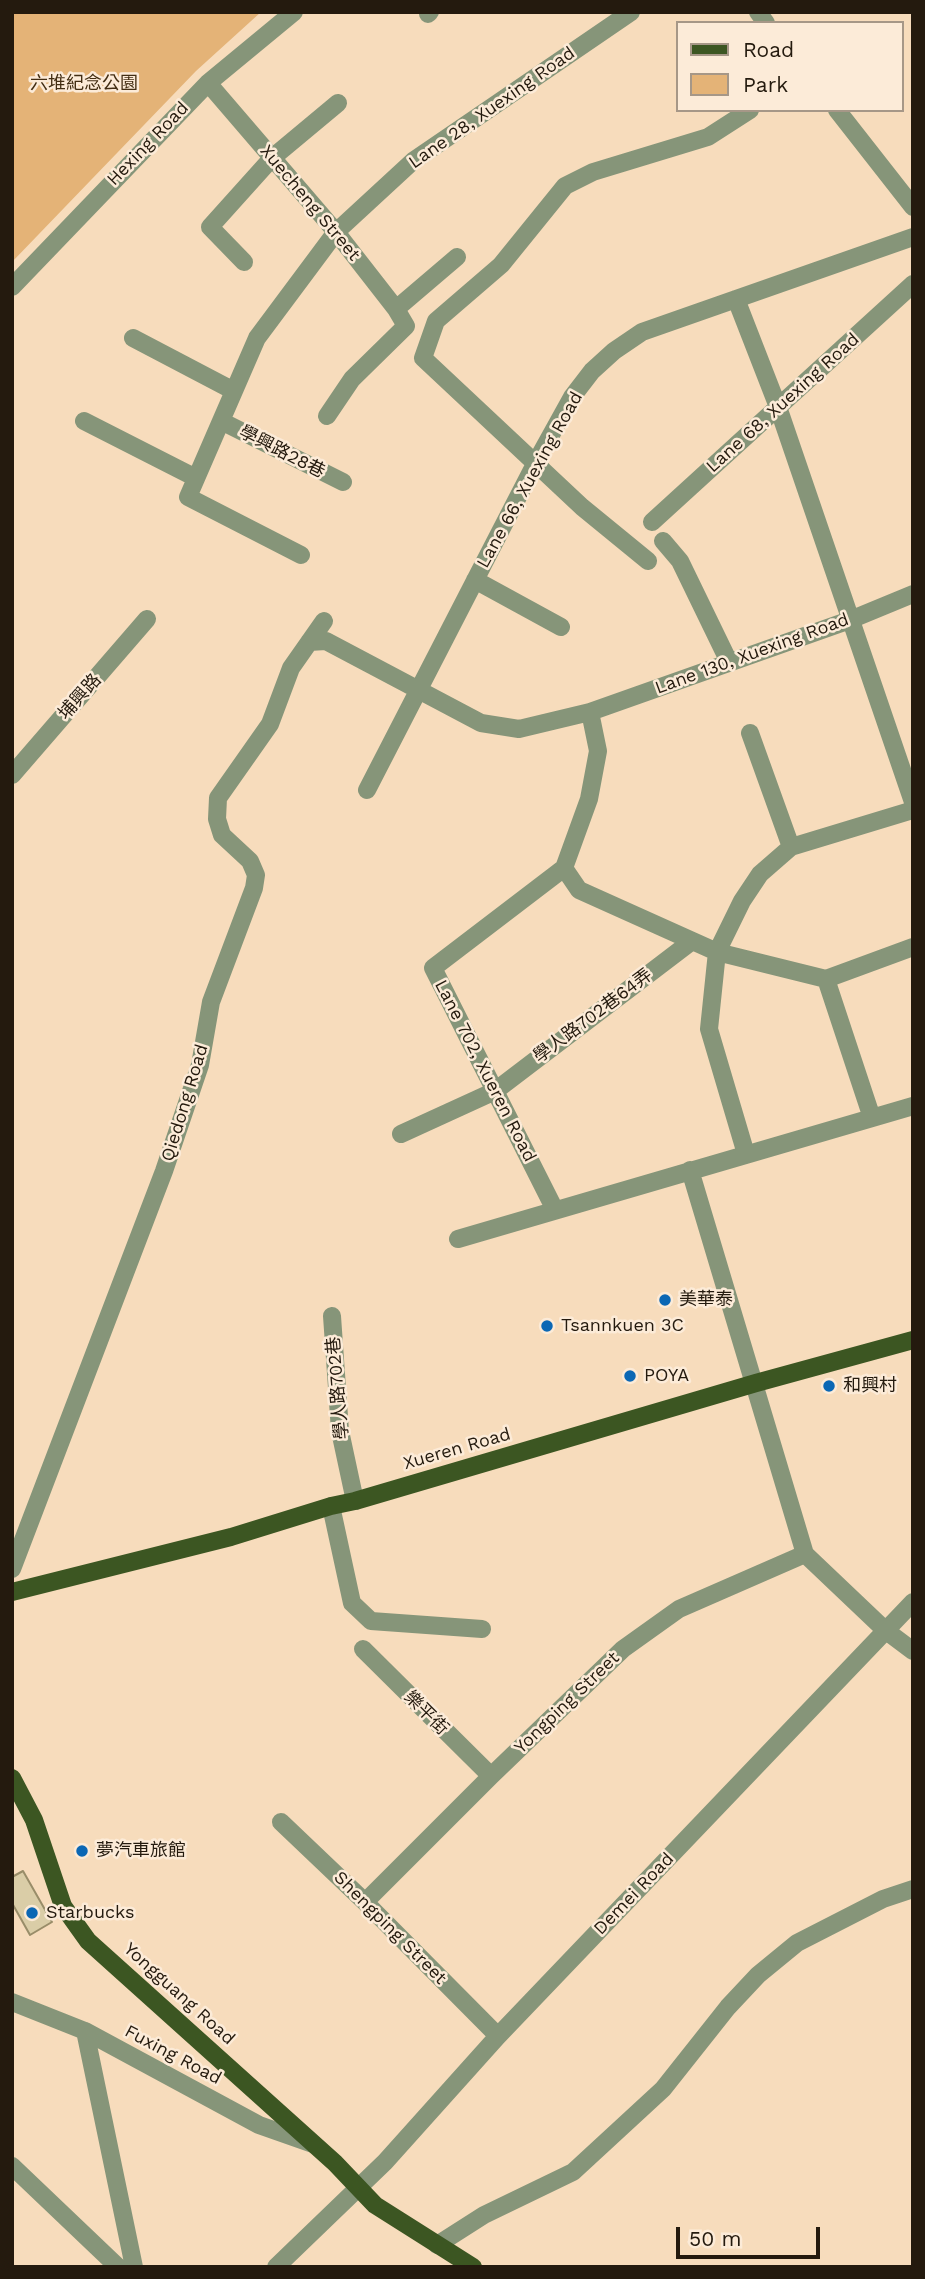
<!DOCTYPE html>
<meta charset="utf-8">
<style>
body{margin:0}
#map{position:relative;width:925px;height:2279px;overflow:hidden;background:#f7dcbc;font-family:"Work Sans",sans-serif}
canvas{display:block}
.frame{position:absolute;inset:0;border:14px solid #241a0e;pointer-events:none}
.legend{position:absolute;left:676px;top:21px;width:228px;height:91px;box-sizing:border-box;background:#fcebd8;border:2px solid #a69787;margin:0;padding:9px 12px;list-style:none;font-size:21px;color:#241a0e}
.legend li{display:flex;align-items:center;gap:14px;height:35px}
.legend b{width:35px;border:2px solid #a69787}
.scale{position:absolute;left:676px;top:2227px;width:144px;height:32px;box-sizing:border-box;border:4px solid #241a0e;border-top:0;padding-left:9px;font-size:21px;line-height:24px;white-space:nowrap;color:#241a0e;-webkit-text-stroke:5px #fcebd8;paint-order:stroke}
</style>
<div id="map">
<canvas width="925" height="2279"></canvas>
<div class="frame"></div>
<ul class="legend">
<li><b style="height:9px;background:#3c5622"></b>Road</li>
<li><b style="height:19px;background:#e4b377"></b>Park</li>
</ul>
<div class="scale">50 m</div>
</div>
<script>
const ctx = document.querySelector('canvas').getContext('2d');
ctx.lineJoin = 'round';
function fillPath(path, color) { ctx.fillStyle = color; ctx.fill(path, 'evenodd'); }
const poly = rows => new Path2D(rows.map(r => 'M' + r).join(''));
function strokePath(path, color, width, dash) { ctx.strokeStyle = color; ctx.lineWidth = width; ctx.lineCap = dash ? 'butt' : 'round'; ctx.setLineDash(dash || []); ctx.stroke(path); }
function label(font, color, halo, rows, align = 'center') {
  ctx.font = font + ' "Work Sans","Noto Sans TC",sans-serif'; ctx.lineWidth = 5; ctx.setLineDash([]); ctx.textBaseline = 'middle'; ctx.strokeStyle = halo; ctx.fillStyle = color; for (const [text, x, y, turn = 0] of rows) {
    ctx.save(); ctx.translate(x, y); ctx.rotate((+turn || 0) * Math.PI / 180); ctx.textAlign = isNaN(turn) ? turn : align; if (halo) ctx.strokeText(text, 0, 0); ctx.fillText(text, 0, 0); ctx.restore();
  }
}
const green = poly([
 [12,12,261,12,196,71,12,262]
]);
const building = poly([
 [23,1871,52,1922,30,1935,12,1903,12,1877,23,1871]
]);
const minor = poly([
 [758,12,766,23],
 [428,14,430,12],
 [208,83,336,232,396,309,406,326,352,379,327,416],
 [837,110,913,207],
 [244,262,210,227,272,158,338,103],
 [12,287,208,83,294,12],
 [736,299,778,407,913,802],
 [396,309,457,257],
 [133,338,234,391],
 [84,421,196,478],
 [221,421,343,482],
 [652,522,913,284],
 [663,541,680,561,729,662],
 [301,555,188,497,257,338,336,232,413,161,631,12],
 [648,561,582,507,423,358,436,321,501,265,565,186,593,172,708,137,750,110],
 [475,580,561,627],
 [309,642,326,641,481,723,519,729,590,712,850,620,913,594],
 [750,733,791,847],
 [12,775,147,619],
 [367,790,536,462,572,397,592,371,614,351,642,332,913,237],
 [564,868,579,890,717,952,826,979,872,1118],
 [564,868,589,799,598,751,590,712],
 [826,979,913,947],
 [401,1134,495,1091,692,941],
 [746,1154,709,1029,717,952,742,901,760,874,791,847,913,810],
 [690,1170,805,1554,885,1630,913,1651],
 [555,1210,433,968,564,868],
 [458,1239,913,1106],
 [332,1316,340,1431,355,1501],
 [331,1506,352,1603,371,1621,482,1629],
 [12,1569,164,1171,200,1065,211,1002,254,888,256,875,250,861,222,835,217,819,218,798,270,724,291,668,324,621],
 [363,1649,491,1776],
 [281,1822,365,1902,498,2036],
 [365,1902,491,1776,623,1649,679,1609,805,1554],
 [12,2002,85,2031,259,2125,313,2144],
 [85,2031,134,2267],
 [12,2166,118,2267],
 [437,2245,484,2215,573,2172,663,2089,728,2007,758,1975,797,1943,883,1899,913,1889],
 [276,2267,385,2162,498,2036,913,1602]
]);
const major = poly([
 [12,1592,231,1537,331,1506,355,1501,756,1383,913,1340],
 [12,1778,34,1820,63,1906,88,1941,335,2163,375,2205,473,2267]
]);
const markers = [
 [665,1300,7,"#0b67b4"],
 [547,1326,7,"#0b67b4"],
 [630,1376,7,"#0b67b4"],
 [829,1386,7,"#0b67b4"],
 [82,1851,7,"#0b67b4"],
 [32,1913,7,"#0b67b4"]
];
const parkNames = [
 ["六堆紀念公園",84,84]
];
const streetNames = [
 ["Lane 28, Xuexing Road",492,108,-35],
 ["Hexing Road",148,144,-46],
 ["Xuecheng Street",310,203,50],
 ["Lane 68, Xuexing Road",783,403,-42],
 ["學興路28巷",282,452,27],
 ["Lane 66, Xuexing Road",530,480,-61],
 ["Lane 130, Xuexing Road",752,654,-20],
 ["埔興路",80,697,-49],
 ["學人路702巷64弄",593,1016,-37],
 ["Lane 702, Xueren Road",485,1071,63],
 ["Qiedong Road",185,1103,-73],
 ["學人路702巷",338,1388,-95],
 ["Xueren Road",457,1449,-16],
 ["Yongping Street",567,1703,-44],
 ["樂平街",426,1713,45],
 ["Demei Road",634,1894,-46],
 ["Shengping Street",390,1928,45],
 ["Yongguang Road",179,1994,42],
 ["Fuxing Road",173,2055,28]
];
const poiNames = [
 ["美華泰",679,1300],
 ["Tsannkuen 3C",561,1326],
 ["POYA",644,1376],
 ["和興村",843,1386],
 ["夢汽車旅館",96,1851],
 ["Starbucks",46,1913]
];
fillPath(green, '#e4b377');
fillPath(building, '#dacda7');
strokePath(building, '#998d69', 2);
strokePath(minor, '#869579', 18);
strokePath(major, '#3c5622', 18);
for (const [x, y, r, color] of markers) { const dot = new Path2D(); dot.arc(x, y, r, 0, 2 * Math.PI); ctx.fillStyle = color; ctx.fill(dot); strokePath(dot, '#fcebd8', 2.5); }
label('18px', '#432e13', '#fcebd8', parkNames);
label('18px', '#241a0e', '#fcebd8', streetNames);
label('18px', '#241a0e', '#fcebd8', poiNames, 'left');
</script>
